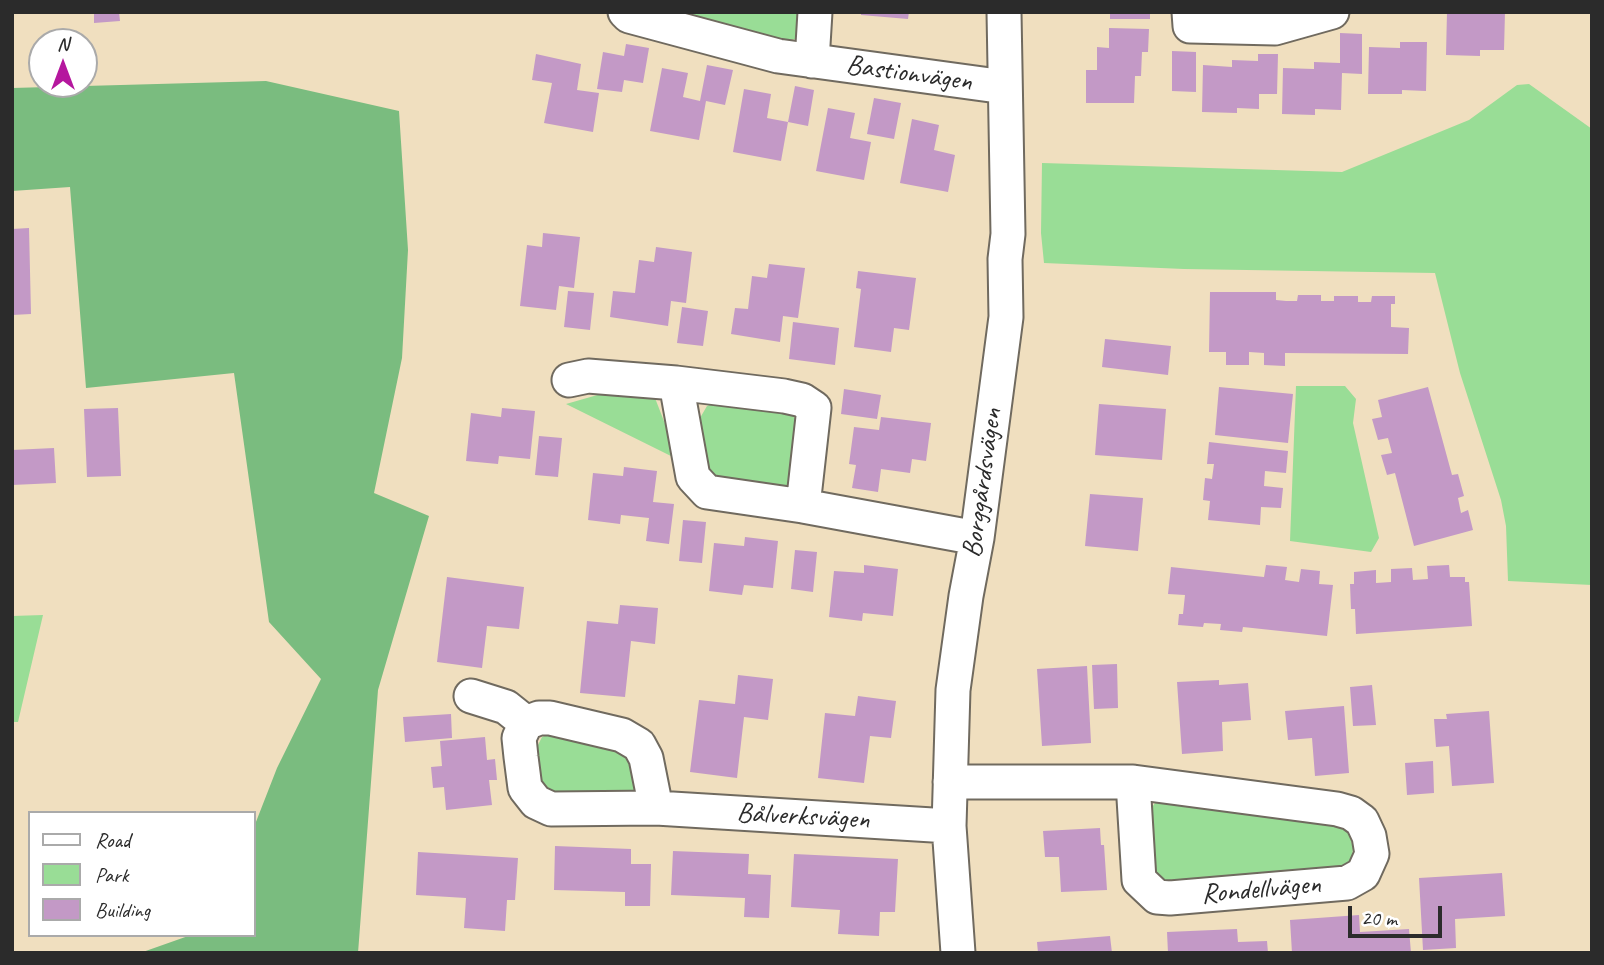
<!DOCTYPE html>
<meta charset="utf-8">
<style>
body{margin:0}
#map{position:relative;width:1604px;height:965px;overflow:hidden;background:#f0dfbf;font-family:Caveat,sans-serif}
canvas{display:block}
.frame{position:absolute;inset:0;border:14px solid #2b2b2b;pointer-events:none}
.legend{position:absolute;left:28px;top:811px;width:228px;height:126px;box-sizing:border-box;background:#fff;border:2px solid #aaa;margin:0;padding:9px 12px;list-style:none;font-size:21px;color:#2b2b2b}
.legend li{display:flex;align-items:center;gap:14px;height:35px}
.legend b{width:35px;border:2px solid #aaa}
.north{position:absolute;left:28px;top:28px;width:70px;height:70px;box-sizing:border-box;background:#fff;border:2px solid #aaa;border-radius:50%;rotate:0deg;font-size:19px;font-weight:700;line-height:28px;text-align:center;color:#2b2b2b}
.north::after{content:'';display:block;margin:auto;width:24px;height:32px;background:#b5179e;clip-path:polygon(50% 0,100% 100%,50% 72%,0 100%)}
.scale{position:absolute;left:1348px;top:906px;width:94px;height:32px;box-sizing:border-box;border:4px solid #2b2b2b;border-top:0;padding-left:9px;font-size:21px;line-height:24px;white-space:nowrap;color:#2b2b2b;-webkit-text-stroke:5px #fff;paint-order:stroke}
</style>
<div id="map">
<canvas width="1604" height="965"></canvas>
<div class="frame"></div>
<ul class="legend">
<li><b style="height:9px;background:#fff"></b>Road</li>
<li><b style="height:19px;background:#99dd96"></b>Park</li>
<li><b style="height:19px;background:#c399c6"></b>Building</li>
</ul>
<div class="north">N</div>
<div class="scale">20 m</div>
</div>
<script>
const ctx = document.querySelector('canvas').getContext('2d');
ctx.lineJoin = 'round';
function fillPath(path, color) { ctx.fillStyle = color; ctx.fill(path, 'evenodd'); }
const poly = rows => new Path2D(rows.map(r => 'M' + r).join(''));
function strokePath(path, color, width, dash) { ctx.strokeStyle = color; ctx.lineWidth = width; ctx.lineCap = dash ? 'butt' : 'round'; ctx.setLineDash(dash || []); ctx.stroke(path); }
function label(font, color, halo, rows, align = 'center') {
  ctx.font = font + ' Caveat,sans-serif'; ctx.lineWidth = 5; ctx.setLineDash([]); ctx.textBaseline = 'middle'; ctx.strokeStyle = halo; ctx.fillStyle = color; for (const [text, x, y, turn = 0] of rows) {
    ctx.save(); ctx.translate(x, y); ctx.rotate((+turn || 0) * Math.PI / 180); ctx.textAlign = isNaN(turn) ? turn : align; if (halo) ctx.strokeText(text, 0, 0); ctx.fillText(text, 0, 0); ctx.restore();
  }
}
const green = poly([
 [666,12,804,12,802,30,795,39,782,43],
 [1529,84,1592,129,1592,585,1508,581,1506,526,1501,500,1460,373,1435,273,1184,269,1044,263,1041,233,1042,163,1342,172,1469,120,1517,85],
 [1296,386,1345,386,1356,399,1353,423,1379,538,1371,552,1290,541],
 [615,390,637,390,655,398,679,460,566,404],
 [719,401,791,413,800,426,795,473,788,489,712,476,707,466,700,418,707,406],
 [43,615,18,722,12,722,12,616],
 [549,734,628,751,637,787,628,795,551,793,540,782,535,751,542,737],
 [1163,799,1339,823,1348,829,1353,848,1352,858,1341,869,1167,884,1159,878,1151,865,1148,813,1155,803]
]);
const forest = poly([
 [266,81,399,111,408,250,402,358,374,493,429,516,378,690,358,953,140,953,191,935,254,935,254,827,277,768,321,679,269,622,234,373,86,388,70,187,12,191,12,88]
]);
const building = poly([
 [94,12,119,12,120,21,94,23],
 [861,12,909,12,908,19,861,15],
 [1110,12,1150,12,1150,19,1110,19],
 [1447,12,1505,12,1504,50,1480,50,1480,56,1446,55],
 [1109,28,1149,29,1148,52,1142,52,1141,76,1135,76,1134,103,1086,103,1086,70,1097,70,1097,47,1109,48],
 [1340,33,1362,34,1362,74,1342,73,1341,110,1315,109,1315,115,1282,114,1283,68,1314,69,1314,62,1340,63],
 [1400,42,1427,42,1426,91,1402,90,1402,94,1368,94,1369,47,1400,48],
 [626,44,649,48,643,83,624,80,622,92,597,89,603,52,624,56],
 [1172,51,1196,52,1196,92,1172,91],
 [536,54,581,64,577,90,599,93,593,132,544,123,552,83,532,80],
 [1258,54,1278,54,1277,94,1259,94,1259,109,1237,108,1237,113,1202,112,1203,65,1232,67,1232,60,1258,61],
 [707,65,733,70,725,105,706,101,699,140,650,131,662,68,688,73,683,97,700,101],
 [795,86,814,90,808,126,788,122],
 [744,89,771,94,767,118,788,122,781,161,733,152],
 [874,98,901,103,894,139,867,134],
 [828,108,855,113,850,138,871,142,864,180,816,171],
 [912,119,939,125,934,150,955,155,948,192,900,183],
 [29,228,31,314,12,315,12,229],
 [543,233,580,237,574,288,559,286,556,310,520,306,527,245,542,247],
 [656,247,692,252,686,303,671,301,668,326,610,317,613,291,635,293,639,260,654,262],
 [769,264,805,268,798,318,783,316,780,342,731,334,735,308,748,309,752,276,767,278],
 [858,271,916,278,909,330,894,328,891,352,854,347,861,289,856,288],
 [568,291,594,293,590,330,564,327],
 [1210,292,1276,292,1276,300,1286,301,1297,301,1298,295,1321,295,1321,301,1334,301,1334,296,1358,296,1358,302,1371,302,1372,296,1395,296,1395,304,1391,304,1391,327,1409,328,1408,354,1285,353,1285,366,1264,365,1264,353,1249,352,1249,365,1226,365,1226,352,1209,352],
 [682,307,708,311,703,346,677,343],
 [793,322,839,328,835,365,789,359],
 [1105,339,1171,346,1168,375,1102,367],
 [1219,387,1293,394,1288,443,1215,435],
 [1428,387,1452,475,1458,474,1464,496,1458,498,1461,513,1468,510,1473,530,1414,546,1395,473,1387,475,1381,455,1392,453,1388,438,1378,440,1372,419,1382,417,1378,400],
 [844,389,881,395,877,419,841,414],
 [1099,404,1166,409,1162,460,1095,455],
 [118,408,121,476,87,477,84,409],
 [502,408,535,411,530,459,499,456,498,464,466,461,471,413,501,417],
 [881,417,931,423,926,461,912,459,910,473,881,469,878,492,852,488,856,465,849,464,854,427,879,430],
 [539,436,562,438,558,477,535,475],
 [1209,442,1288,451,1286,473,1265,471,1264,486,1283,488,1281,508,1261,507,1260,525,1208,520,1210,501,1203,500,1205,478,1212,479,1214,464,1207,464],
 [54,448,56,483,12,485,12,450],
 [624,467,657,471,653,502,674,504,669,544,646,541,649,518,621,515,620,524,588,520,593,473,623,476],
 [1090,494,1143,498,1138,551,1085,546],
 [683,520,706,522,702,563,679,561],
 [745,537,778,541,773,588,744,585,742,595,709,591,714,543,744,546],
 [795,550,817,552,813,592,791,589],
 [864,565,898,569,893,616,863,613,862,621,829,617,834,571,864,573],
 [1266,565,1287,567,1285,580,1299,582,1301,569,1320,571,1319,584,1333,585,1327,636,1243,627,1242,632,1220,630,1221,624,1204,623,1203,627,1178,625,1179,614,1183,614,1185,595,1168,594,1171,567,1264,577],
 [1449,565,1450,577,1465,577,1465,582,1469,582,1472,626,1356,634,1355,609,1351,609,1350,584,1354,584,1354,572,1376,570,1376,583,1391,582,1391,569,1412,568,1413,580,1428,579,1427,566],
 [447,577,524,587,519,629,487,626,482,668,437,662],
 [620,605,658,608,655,644,631,641,625,697,580,693,587,621,618,624],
 [1117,664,1118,708,1094,709,1092,665],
 [1087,666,1091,743,1042,746,1037,669],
 [738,675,773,679,768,720,744,717,737,778,690,772,699,700,735,704],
 [1219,680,1219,685,1248,683,1251,720,1222,722,1223,751,1182,754,1177,682],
 [1372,685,1376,725,1353,726,1350,687],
 [858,696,896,701,891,738,870,736,864,783,818,778,825,713,855,716],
 [1344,706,1349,773,1315,776,1312,738,1288,740,1285,711],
 [1489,711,1494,783,1452,786,1449,746,1436,747,1434,719,1447,719,1446,714],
 [451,714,452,738,405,742,403,717],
 [485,737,487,760,495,759,497,780,489,780,492,805,446,810,444,787,433,788,431,767,442,766,440,741],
 [1433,761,1434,793,1407,795,1405,763],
 [1100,828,1101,845,1104,845,1107,890,1061,892,1059,857,1045,857,1043,831],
 [555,846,631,849,631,864,651,864,650,906,625,906,625,892,554,890],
 [673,851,749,854,748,874,771,875,769,918,744,917,745,898,671,895],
 [418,852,518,858,515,900,507,900,505,931,464,928,466,898,416,895],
 [794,854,898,859,895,912,880,912,879,936,838,934,840,910,791,907],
 [1502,873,1505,916,1455,919,1456,948,1423,950,1419,878],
 [1359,915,1360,932,1409,929,1411,953,1292,953,1290,920],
 [1237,929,1238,942,1267,941,1268,953,1168,953,1167,932],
 [1110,936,1112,953,1038,953,1037,942]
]);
const street = poly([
 [625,12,629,16,778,56,1005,87],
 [1189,12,1190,26,1275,28,1332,12],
 [812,61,815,12],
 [569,380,588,376,676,383],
 [803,506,814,408,802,400,784,396,676,383,693,477,707,492,803,506,977,538],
 [471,696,506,707,526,723],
 [950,782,1133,782,1337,809,1351,813,1362,821,1369,836,1372,854,1363,874,1347,883,1170,898,1157,897,1139,880,1133,782],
 [656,808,551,809,536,802,525,788,521,757,519,738,526,723,539,718,550,718,622,735,639,745,646,758,656,808,949,826],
 [958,953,949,826,953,690,966,596,977,538,1006,317,1005,259,1008,234,1004,12]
]);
const streetNames = [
 ["Bastionvägen",909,74,8],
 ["Borggårdsvägen",983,483,-82],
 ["Bålverksvägen",803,817,3],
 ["Rondellvägen",1261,890,-5]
];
fillPath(green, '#99dd96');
fillPath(forest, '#7abc7f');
fillPath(building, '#c399c6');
strokePath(street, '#706a5f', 37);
strokePath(street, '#fff', 33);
label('28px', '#2b2b2b', '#fff', streetNames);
</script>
